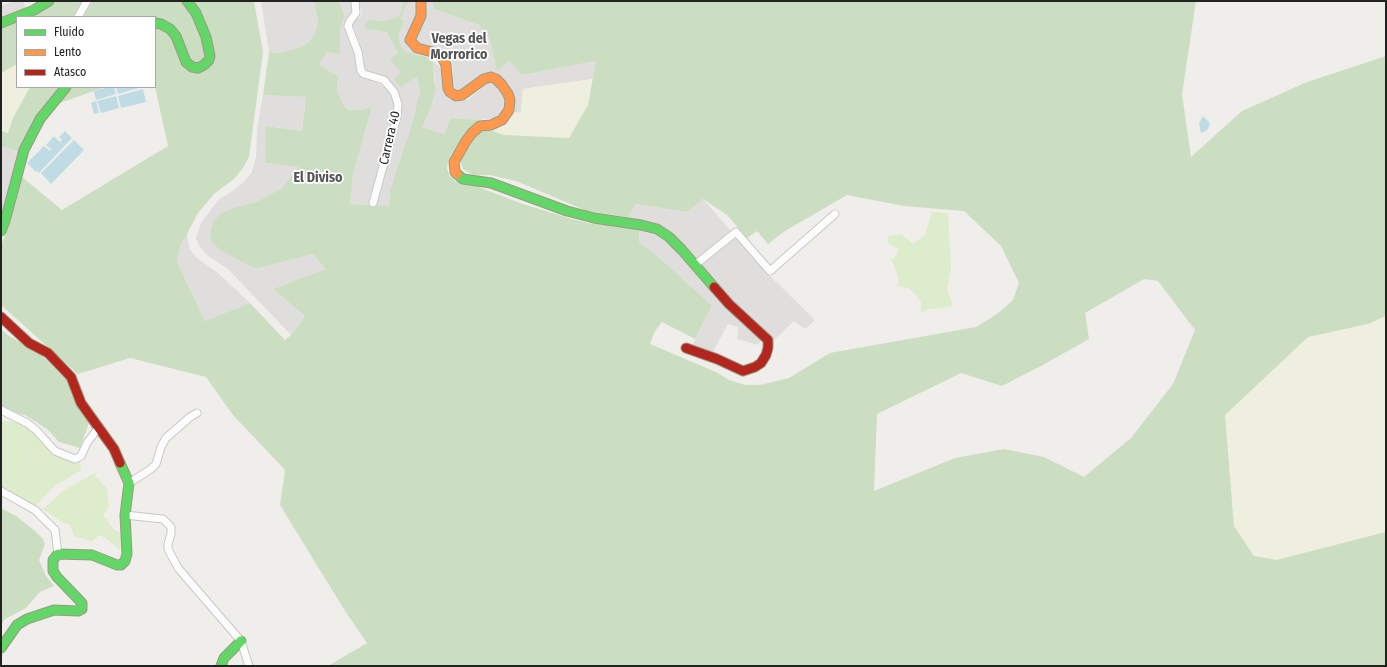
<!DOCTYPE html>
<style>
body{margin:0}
#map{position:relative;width:1387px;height:667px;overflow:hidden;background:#f0eeeb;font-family:"Fira Sans Condensed",sans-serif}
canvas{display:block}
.frame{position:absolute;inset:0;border:2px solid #222;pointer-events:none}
.legend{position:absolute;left:16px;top:16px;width:140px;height:72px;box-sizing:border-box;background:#fff;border:1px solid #a7a7a7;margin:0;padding:5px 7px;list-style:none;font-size:12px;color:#222}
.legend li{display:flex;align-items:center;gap:8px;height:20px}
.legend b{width:20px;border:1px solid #a7a7a7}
</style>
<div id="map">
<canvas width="1387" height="667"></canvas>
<div class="frame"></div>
<ul class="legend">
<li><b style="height:5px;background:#63d668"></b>Fluido</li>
<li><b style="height:5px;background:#ff974d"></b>Lento</li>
<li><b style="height:5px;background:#b3261e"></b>Atasco</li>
</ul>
</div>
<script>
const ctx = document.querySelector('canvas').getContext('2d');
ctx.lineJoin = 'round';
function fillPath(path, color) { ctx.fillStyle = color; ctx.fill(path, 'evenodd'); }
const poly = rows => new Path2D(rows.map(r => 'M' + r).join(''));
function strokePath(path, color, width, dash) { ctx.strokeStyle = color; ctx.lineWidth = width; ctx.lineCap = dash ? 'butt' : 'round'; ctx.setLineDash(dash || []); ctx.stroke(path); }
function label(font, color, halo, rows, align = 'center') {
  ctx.font = font + ' "Fira Sans Condensed",sans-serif'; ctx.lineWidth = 3.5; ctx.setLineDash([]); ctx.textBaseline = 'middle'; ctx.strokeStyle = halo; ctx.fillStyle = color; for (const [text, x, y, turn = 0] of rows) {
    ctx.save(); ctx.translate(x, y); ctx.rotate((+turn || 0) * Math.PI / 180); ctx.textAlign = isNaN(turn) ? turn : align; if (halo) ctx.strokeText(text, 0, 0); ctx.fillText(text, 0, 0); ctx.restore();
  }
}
const residential = poly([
 [14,1,23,1,26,9,1,19,1,6],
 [261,1,314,1,318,22,315,33,309,42,298,48,281,53,269,52],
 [339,1,351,1,353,10,351,16,347,21,356,53,358,72,362,76,381,85,388,90,395,102,395,111,369,205,350,204,353,174,372,107,360,110,350,110,343,104,337,91,338,76,319,65,327,52,339,55,340,28,345,16],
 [358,1,404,1,400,15,396,18,384,21,370,20,372,30,387,32,398,53,389,59,402,73,394,80,417,76,420,90,412,124,390,190,389,206,375,206,399,125,401,112,384,77,365,71,359,42,352,23,361,16,362,11],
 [411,1,419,1,418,16,405,41,409,48,417,55,406,52,400,45,397,36,404,22,401,19,406,5],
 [425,1,432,1,434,9,479,25,490,40,497,72,509,61,522,75,596,61,593,79,523,89,521,113,513,112,514,98,494,74,460,91,456,90,452,82,453,69,451,61,446,53,441,50,423,46,420,45,417,41,417,37,425,16,427,6],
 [433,61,441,68,443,74,444,91,448,98,457,102,469,99,487,83,492,82,498,86,506,98,506,106,502,114,493,118,480,120,451,118,444,134,421,127,431,107,436,90],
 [263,95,306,97,302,131,266,126,266,163,298,166,281,189,256,202,240,206,255,269,313,254,327,269,273,289,305,316,291,335,228,269,207,255,199,246,196,238,201,223,218,200,234,190,245,181,252,172,256,157,257,129],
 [1,146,20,152,1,221],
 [703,199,732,232,696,260,680,240,668,231,652,223,628,217,636,204,687,212],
 [639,228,656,235,676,250,720,300,762,338,758,345,737,339,738,327,728,324,713,352,692,346,712,306,660,258,639,242],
 [187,233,188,242,190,250,198,259,218,273,250,303,205,321,177,262,180,247],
 [735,237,768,274,815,320,805,329,794,321,774,340,733,303,700,265]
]);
const farmland = poly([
 [17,64,17,87,30,87,13,118,8,134,1,131,1,73],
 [593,79,588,105,569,138,503,135,490,130,503,127,510,121,513,112,521,113,523,89],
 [1386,316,1386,532,1276,560,1254,556,1234,526,1225,414,1308,337,1368,324]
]);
const grass = poly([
 [932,212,948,213,951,269,947,290,953,304,950,307,929,309,921,313,921,302,916,295,908,288,897,286,899,280,894,265,890,258,893,259,897,254,898,249,891,245,887,241,889,236,901,234,913,244,925,235],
 [1,421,23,423,59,451,65,450,80,460,81,470,55,486,35,506,1,486],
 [97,472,95,476,107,488,109,507,103,515,114,530,121,533,120,550,106,538,99,535,92,541,74,536,70,525,63,523,43,509,64,490]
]);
const forest = poly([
 [54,1,84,1,75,17,29,17],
 [93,1,254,1,263,52,249,157,243,168,235,178,214,194,198,213,180,247,177,262,205,321,250,303,285,340,291,335,305,316,273,289,326,269,313,254,255,269,219,249,211,241,210,234,213,222,221,213,240,206,256,202,281,189,298,167,266,163,266,126,302,131,306,97,263,95,269,52,281,53,298,48,309,42,315,33,318,22,314,1,339,1,345,16,340,28,340,55,327,52,319,65,338,76,337,91,343,104,349,110,360,110,372,107,353,174,350,204,389,206,390,190,412,124,420,90,417,76,401,87,394,79,401,73,389,59,398,53,387,32,367,29,365,28,365,24,370,20,384,21,396,18,400,15,404,1,411,1,406,5,401,19,404,21,398,36,400,45,406,52,427,57,433,61,434,79,436,90,431,107,422,127,444,134,451,118,480,120,470,128,452,153,448,161,447,169,450,176,455,181,478,187,523,204,572,219,588,223,639,228,639,242,660,258,712,306,695,339,662,322,655,331,650,344,716,372,729,380,745,385,760,385,789,378,830,353,976,327,997,314,1013,300,1019,283,1001,246,964,211,904,206,847,195,785,231,768,244,757,231,747,238,727,215,703,199,687,212,636,204,628,217,587,211,516,181,490,175,473,175,463,169,460,160,467,147,481,131,490,130,504,135,569,138,588,105,596,61,522,75,509,61,497,72,490,40,479,25,434,9,432,1,1196,1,1182,94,1191,157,1242,111,1307,82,1386,56,1386,316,1368,324,1308,337,1225,415,1234,526,1254,556,1276,560,1386,532,1386,666,328,666,367,643,345,611,280,505,285,470,233,415,206,377,130,358,78,374,1,305,1,245,11,221,22,177,62,210,168,146,155,87,155,17,81,17],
 [1144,279,1158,281,1195,330,1173,384,1131,438,1084,477,1044,457,1004,449,955,458,874,491,877,414,961,373,1002,386,1041,366,1089,339,1085,313],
 [17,22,17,64,1,73,1,27],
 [30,87,105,87,57,104,20,152,1,146,1,131,8,133,13,118],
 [1,329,9,336,39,353,66,380,72,396,90,420,80,448,59,442,47,429,25,415,1,410],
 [1,508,16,516,35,531,43,539,45,544,39,560,46,576,54,586,40,592,26,608,5,619,1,625]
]);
const water = poly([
 [108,87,114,87,116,94,96,100,94,91],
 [116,87,142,87,118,94],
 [143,89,146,102,121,108,118,96],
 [116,96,119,108,101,113,97,101],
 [96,101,99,113,94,114,91,103],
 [1203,116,1210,123,1208,129,1204,132,1201,133,1199,123],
 [65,131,72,138,39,173,37,171,36,172,27,163,44,146,50,151,51,149,46,145,54,136,60,142,62,140,59,137],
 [74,140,84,150,51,184,41,173]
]);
const street = poly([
 [355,1,356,13,350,21,348,26,358,52,361,71,364,74,384,80,394,92,398,104,397,116,373,203],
 [78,17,87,1],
 [695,265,736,232,770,271,835,214],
 [1,410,27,423,36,430,55,451,75,459,81,456,87,443,99,427],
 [129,483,151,469,156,464,161,447,166,438,190,417,197,413],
 [1,491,35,510,55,530,58,554],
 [125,515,163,519,171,527,171,534,168,544,168,549,178,568,241,641,249,666]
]);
const fast = poly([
 [1,23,34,10,49,1],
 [155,23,161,24,170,29,176,36,186,62,192,67,198,68,204,65,209,60,210,56,206,37,196,13,187,1],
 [457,174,463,179,491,183,567,211,594,218,641,225,657,229,669,237,682,250,714,287],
 [1,231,5,221,24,150,40,119,66,87],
 [1,648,17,625,27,619,54,610,78,611,82,609,82,603,57,577,53,571,53,560,58,554,92,555,117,565,121,565,125,561,127,554,125,515,129,483,120,463],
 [221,666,224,658,241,641]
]);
const slow = poly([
 [421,1,421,16,410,40,417,48,436,53,442,57,446,65,448,88,450,92,456,96,462,95,484,79,491,77,496,79,502,85,508,94,510,100,509,110,502,120,491,125,480,126,472,133,466,141,454,162,455,172,457,174]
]);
const jam = poly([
 [1,317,29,343,48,353,71,377,81,403,114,449,120,463],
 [686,348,717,359,743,371,755,367,761,363,766,355,768,348,768,340,729,304,714,287]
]);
const streetNames = [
 ["Carrera 40",390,138,-77]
];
const neighbourhoodNames = [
 ["Vegas del",459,39],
 ["Morrorico",459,55],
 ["El Diviso",318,178]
];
fillPath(residential, '#dfdedc');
fillPath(farmland, '#efefdf');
fillPath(grass, '#ddeccb');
fillPath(forest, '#cbdec1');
fillPath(water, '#bfdbe3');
strokePath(street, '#c9c8c7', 9);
strokePath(fast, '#999a82', 11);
strokePath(slow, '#999a82', 11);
strokePath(jam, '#999a82', 11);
strokePath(street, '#fdfcfc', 7);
strokePath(fast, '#63d668', 9);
strokePath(slow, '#ff974d', 9);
strokePath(jam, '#b3261e', 9);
label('13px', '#222', '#fff', streetNames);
label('bold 14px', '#555', '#fff', neighbourhoodNames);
</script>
